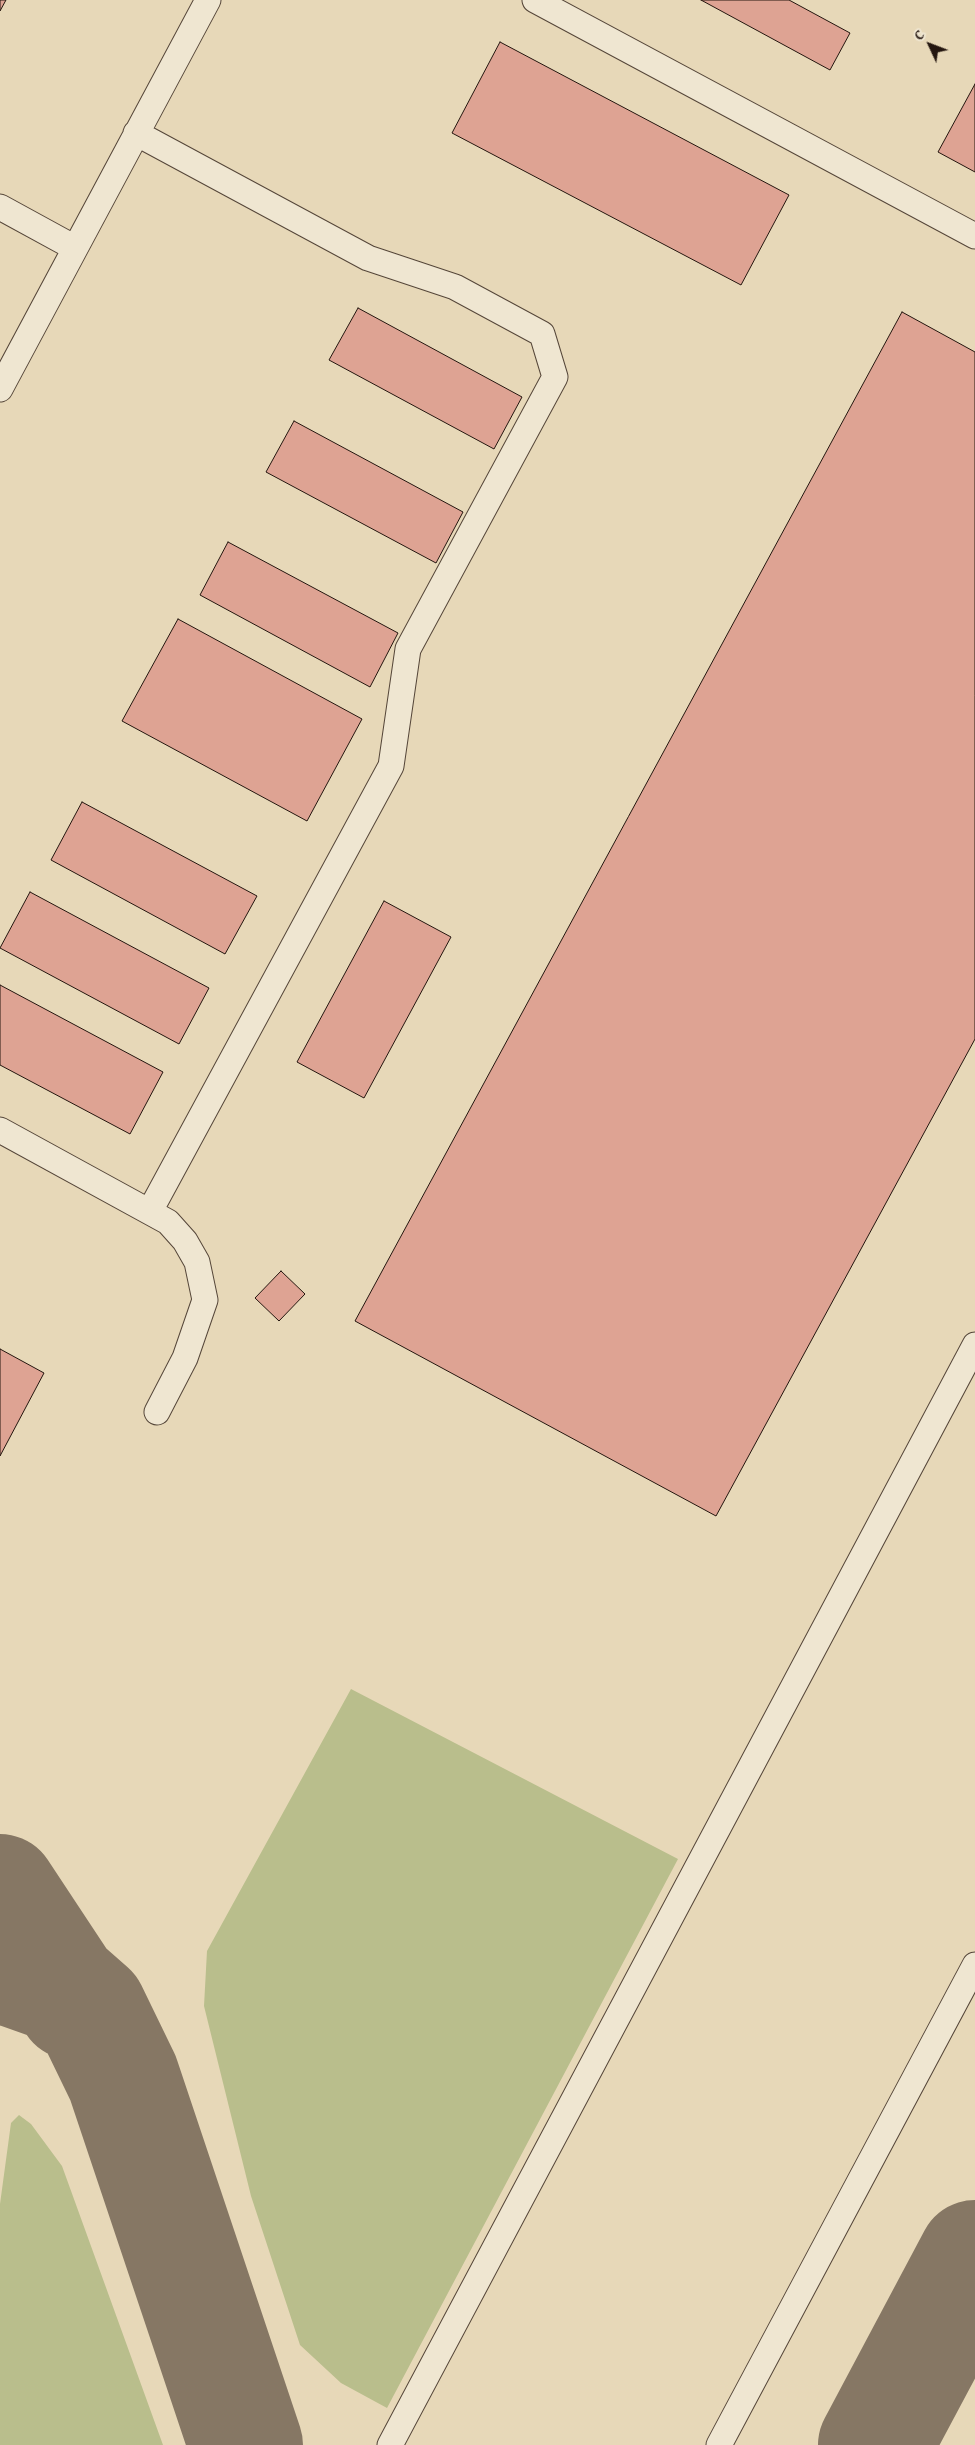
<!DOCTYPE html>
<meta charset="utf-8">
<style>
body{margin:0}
#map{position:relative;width:975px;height:2445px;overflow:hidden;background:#e7d8b8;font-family:"Gentium Book Plus",serif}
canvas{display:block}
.north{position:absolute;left:905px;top:20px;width:50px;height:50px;-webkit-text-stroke:4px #efe6d1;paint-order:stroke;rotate:313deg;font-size:14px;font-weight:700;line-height:20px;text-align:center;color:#24160f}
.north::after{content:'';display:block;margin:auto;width:18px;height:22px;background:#24160f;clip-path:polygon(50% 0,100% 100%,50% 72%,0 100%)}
</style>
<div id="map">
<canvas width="975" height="2445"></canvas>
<div class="north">С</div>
</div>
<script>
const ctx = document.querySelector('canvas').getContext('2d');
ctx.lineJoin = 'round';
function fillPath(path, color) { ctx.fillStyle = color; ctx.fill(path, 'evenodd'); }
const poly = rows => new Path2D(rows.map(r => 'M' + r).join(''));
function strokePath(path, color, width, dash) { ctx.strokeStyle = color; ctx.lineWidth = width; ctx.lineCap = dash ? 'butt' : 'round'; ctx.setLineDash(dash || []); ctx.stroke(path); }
const green = poly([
 [351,1689,678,1859,387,2408,341,2383,300,2345,251,2196,204,2006,207,1951],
 [19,2115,31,2124,62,2166,163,2445,0,2445,0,2204,11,2123]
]);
const taxiway = poly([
 [0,1891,74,2003],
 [20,1972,65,1988,90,2010,123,2078,246,2445],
 [875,2445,975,2257]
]);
const building = poly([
 [0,0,6,0,0,11,0,0],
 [701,0,789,0,850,33,830,70,701,0],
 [500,42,789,195,741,285,452,133,500,42],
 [975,84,975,172,938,152,975,84],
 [358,308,522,397,494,449,329,360,358,308],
 [902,312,975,352,975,1039,716,1516,355,1321,902,312],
 [294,421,463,512,436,563,266,472,294,421],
 [228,542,398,633,370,687,200,595,228,542],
 [178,619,362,719,307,821,122,721,178,619],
 [82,802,257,896,225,954,51,860,82,802],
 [30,892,209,988,179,1044,0,948,30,892],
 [384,901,451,937,364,1098,297,1062,384,901],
 [0,985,163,1072,130,1134,0,1065,0,985],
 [281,1271,305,1294,279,1321,255,1298,281,1271],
 [0,1349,44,1373,0,1456,0,1349]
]);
const lane = poly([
 [535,0,975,236],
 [136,133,368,258,455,287,542,334,555,377,408,649,391,766,150,1211],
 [0,207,75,248],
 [0,389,208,0],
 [0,1130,168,1222,185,1241,197,1262,205,1300,185,1358,157,1412],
 [390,2445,975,1345],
 [719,2445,975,1965]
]);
fillPath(green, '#b9be8c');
strokePath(taxiway, '#867764', 114);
fillPath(building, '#dea393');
strokePath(building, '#24160f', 1);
strokePath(lane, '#554639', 27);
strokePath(lane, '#efe6d1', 25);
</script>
